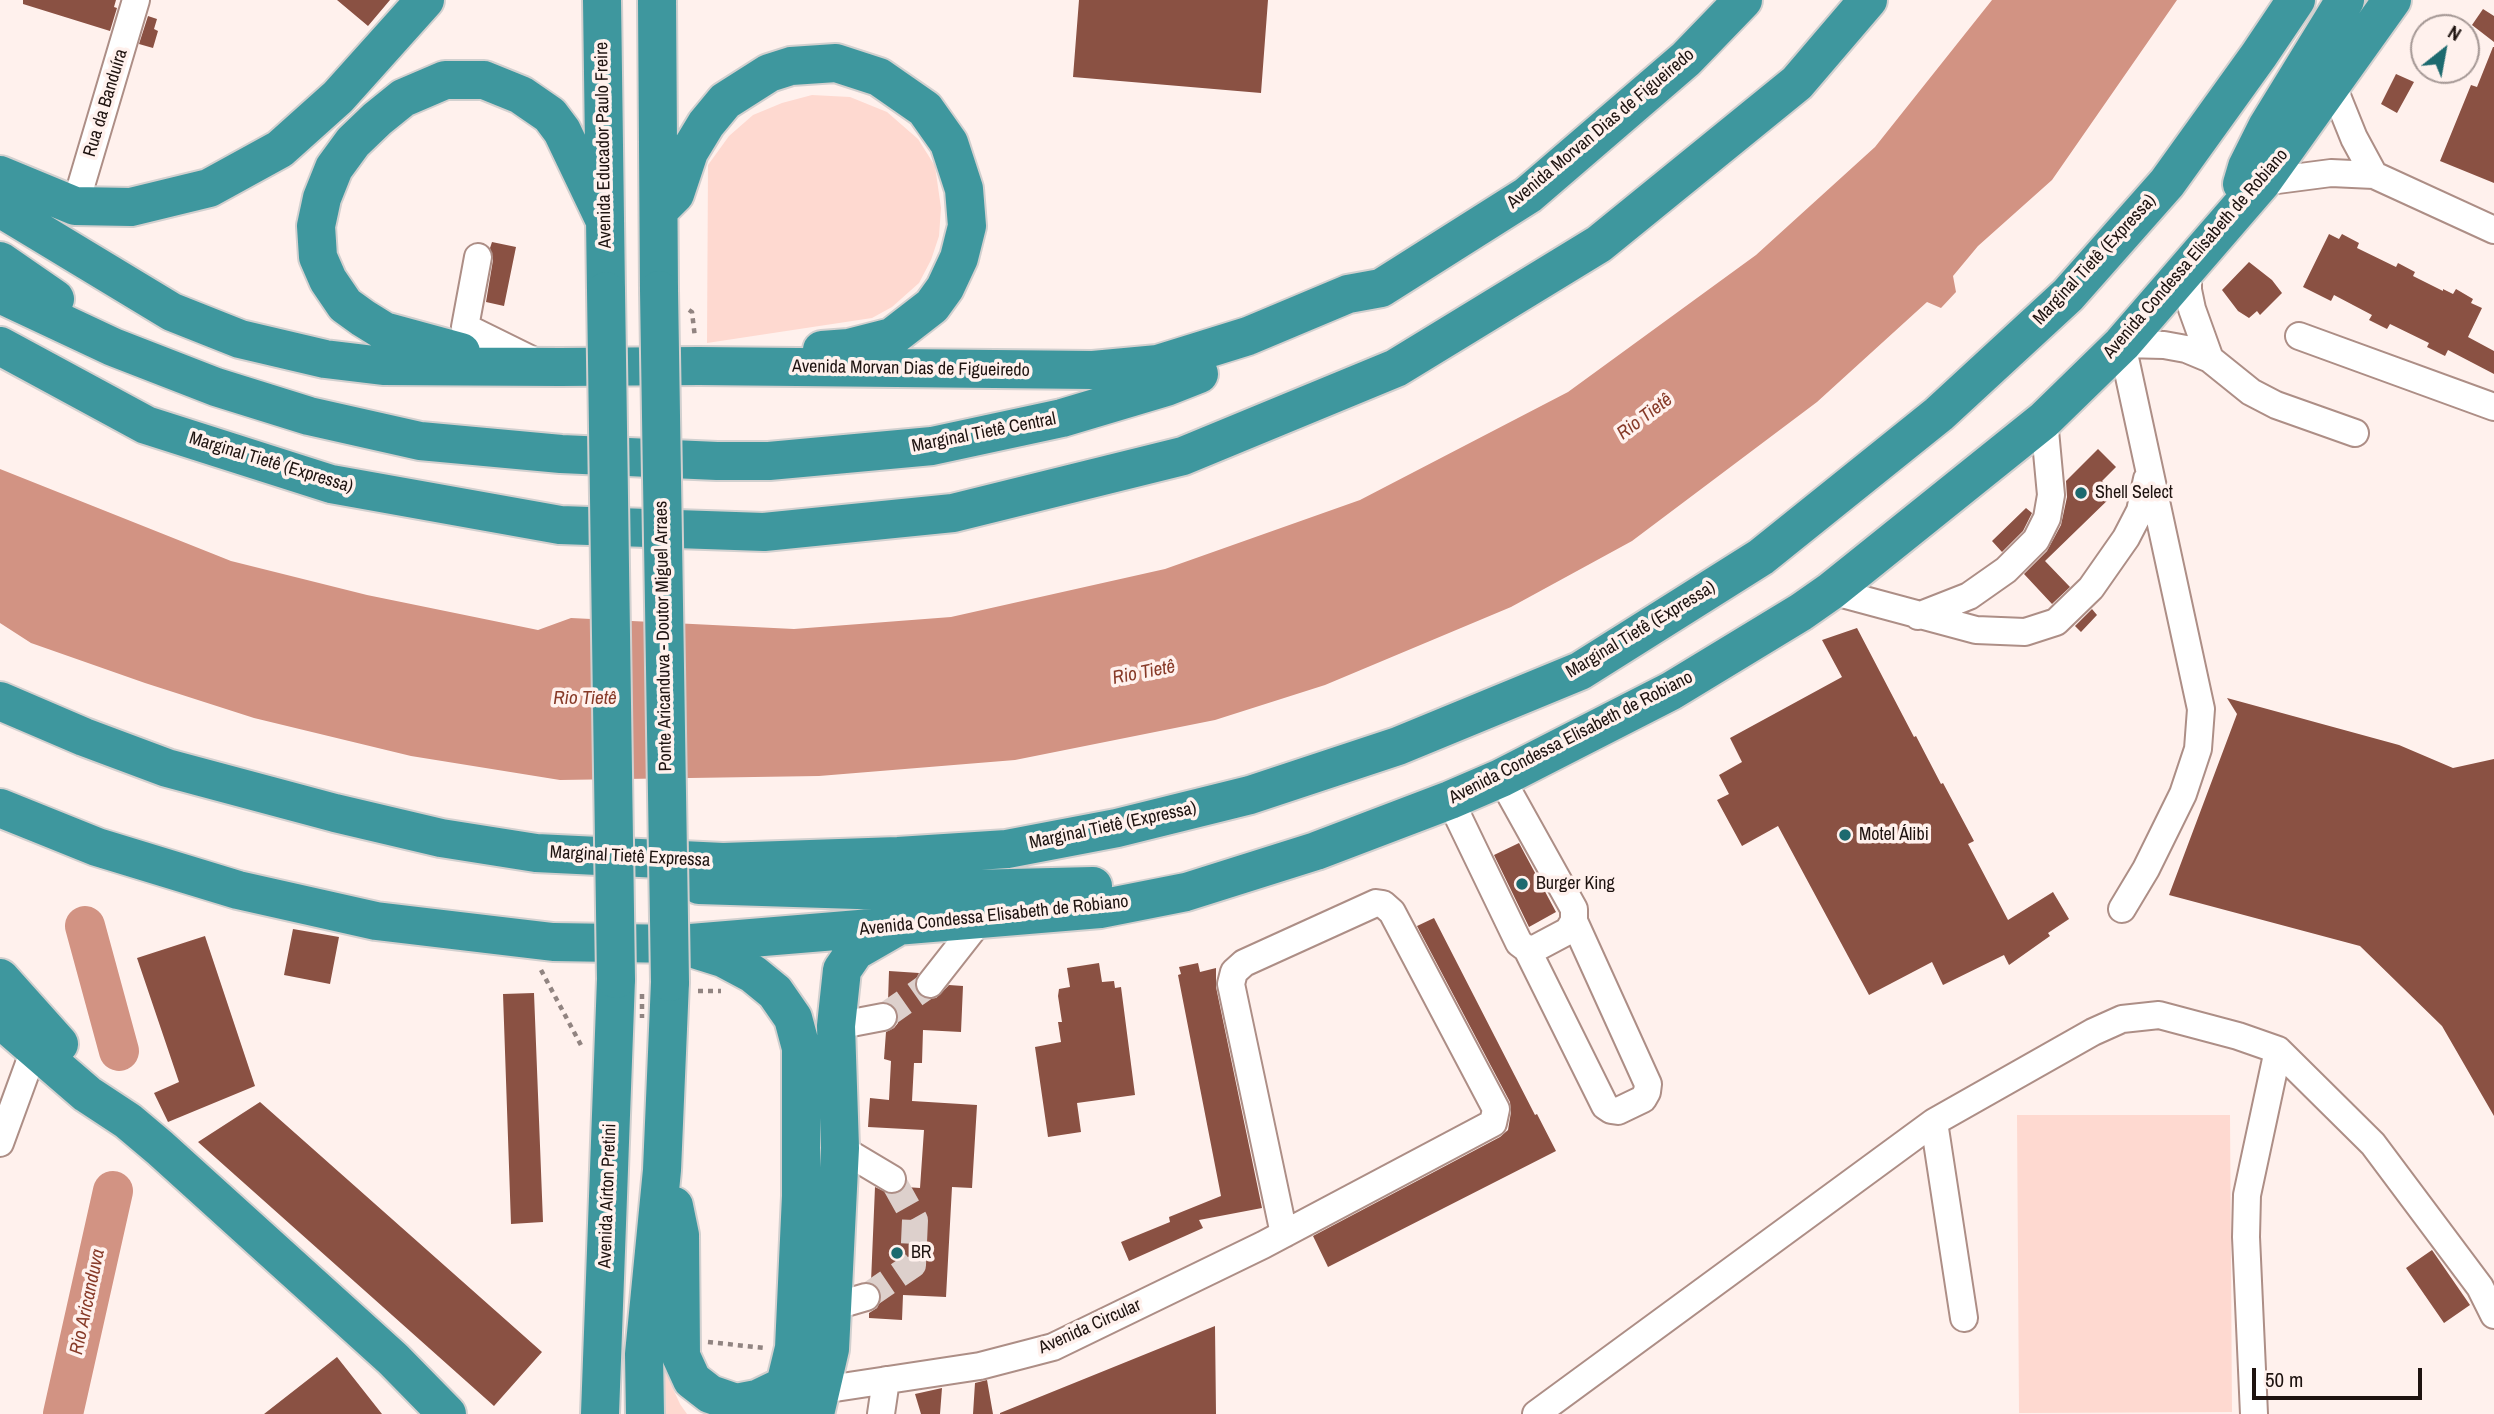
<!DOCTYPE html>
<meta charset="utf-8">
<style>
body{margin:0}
#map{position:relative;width:2494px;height:1414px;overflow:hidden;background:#fff1ed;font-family:"Archivo Narrow",sans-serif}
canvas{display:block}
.north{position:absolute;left:2410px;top:14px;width:70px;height:70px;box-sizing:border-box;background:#fff1ed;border:2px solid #a59895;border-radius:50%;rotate:31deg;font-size:19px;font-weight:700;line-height:28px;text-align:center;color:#1e1310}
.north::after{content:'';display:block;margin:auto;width:24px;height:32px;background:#1d6a6f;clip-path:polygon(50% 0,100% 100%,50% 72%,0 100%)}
.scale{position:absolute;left:2252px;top:1368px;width:170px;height:32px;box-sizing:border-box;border:4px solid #1e1310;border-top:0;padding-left:9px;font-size:21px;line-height:24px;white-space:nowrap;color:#1e1310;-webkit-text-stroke:5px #fff1ed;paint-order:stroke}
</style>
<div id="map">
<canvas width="2494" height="1414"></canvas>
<div class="north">N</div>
<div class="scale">50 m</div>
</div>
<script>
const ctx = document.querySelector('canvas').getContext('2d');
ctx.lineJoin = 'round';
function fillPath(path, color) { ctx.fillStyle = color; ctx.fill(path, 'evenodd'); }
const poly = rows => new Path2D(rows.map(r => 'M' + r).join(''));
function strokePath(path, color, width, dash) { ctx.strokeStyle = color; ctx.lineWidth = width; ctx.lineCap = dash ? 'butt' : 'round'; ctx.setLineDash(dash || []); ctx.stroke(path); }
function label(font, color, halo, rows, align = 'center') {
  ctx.font = font + ' "Archivo Narrow",sans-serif'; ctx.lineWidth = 7; ctx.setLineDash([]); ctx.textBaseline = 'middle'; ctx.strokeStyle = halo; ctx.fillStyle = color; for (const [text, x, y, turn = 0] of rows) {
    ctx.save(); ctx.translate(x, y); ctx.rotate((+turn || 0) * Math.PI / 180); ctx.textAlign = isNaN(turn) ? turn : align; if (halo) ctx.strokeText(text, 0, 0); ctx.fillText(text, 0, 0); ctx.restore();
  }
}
const green = poly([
 [812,95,850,97,887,112,918,139,935,166,941,208,939,236,931,260,919,283,892,307,872,318,707,343,708,165,729,136,753,115,782,103],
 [2017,1115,2230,1115,2232,1412,2019,1413],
 [664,1369,680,1404,687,1414,666,1414]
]);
const water = poly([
 [1992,0,2177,0,2052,180,1978,246,1953,276,1956,292,1941,308,1927,302,1817,402,1632,541,1511,607,1325,685,1215,720,1015,760,819,776,560,780,411,756,254,718,145,683,31,643,0,623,0,469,231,561,367,595,538,630,571,618,794,629,951,617,1165,569,1360,500,1568,392,1756,255,1875,147]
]);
const river = poly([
 [85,926,119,1051],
 [63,1414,113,1191]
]);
const building = poly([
 [23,0,116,0,114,7,117,8,110,31,23,4],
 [337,0,390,0,368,26],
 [1079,0,1268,0,1261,93,1073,77],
 [2483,9,2494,16,2494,42,2472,25],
 [148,16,157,19,154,29,158,31,153,48,139,44],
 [2493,47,2494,47,2494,183,2440,161,2471,85,2477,87],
 [2396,74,2414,82,2397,113,2381,104],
 [2329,234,2339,239,2342,234,2359,243,2357,248,2396,267,2398,263,2415,272,2413,276,2443,291,2443,289,2453,294,2456,289,2473,299,2471,303,2482,308,2468,337,2494,351,2494,374,2448,350,2445,356,2427,347,2429,343,2390,324,2387,329,2369,320,2372,315,2334,295,2331,301,2303,287],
 [492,242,516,247,504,306,486,302,493,260,490,248],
 [2249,262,2272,280,2282,293,2260,315,2257,311,2249,318,2238,311,2222,290],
 [2098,449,2116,467,2102,481,2114,494,2045,561,2070,587,2052,604,2024,574,2047,551,2061,525,2067,497,2066,481],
 [2026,508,2032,513,2023,531,2002,552,1992,541],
 [2092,609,2097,615,2081,632,2075,626],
 [1857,628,1914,737,1916,736,1941,784,1943,783,1974,841,1968,844,2008,920,2053,892,2069,919,2048,933,2050,936,2009,965,2004,955,1943,985,1932,962,1869,995,1778,826,1742,846,1717,800,1729,794,1719,775,1742,762,1730,738,1842,677,1822,640],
 [2227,698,2399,745,2453,768,2494,759,2494,1116,2442,1026,2360,946,2169,895,2237,714],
 [1519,843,1556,912,1529,927,1494,855],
 [1434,918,1535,1115,1537,1114,1556,1151,1328,1267,1313,1236,1500,1137,1508,1130,1511,1112,1510,1102,1417,926],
 [293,929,339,937,330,984,284,975],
 [205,936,255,1086,168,1122,154,1093,179,1082,137,958],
 [1099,963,1102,982,1114,981,1115,988,1121,987,1135,1095,1077,1103,1081,1132,1048,1137,1035,1047,1061,1042,1058,1022,1062,1022,1058,996,1059,989,1070,987,1067,968],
 [1198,963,1200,972,1216,968,1216,987,1262,1208,1199,1220,1203,1228,1129,1261,1121,1242,1170,1222,1169,1217,1221,1196,1178,975,1181,974,1179,967],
 [889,971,919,973,915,981,915,989,920,996,927,999,936,998,949,985,963,986,961,1032,923,1030,922,1063,914,1063,912,1101,977,1105,972,1188,952,1187,946,1297,903,1295,902,1320,869,1318,869,1313,877,1308,881,1300,881,1292,871,1282,875,1187,892,1195,900,1192,906,1187,920,1188,924,1130,868,1127,870,1098,889,1100,891,1061,884,1059,886,1032,894,1028,898,1023,899,1015,895,1007,888,1002],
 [534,993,543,1222,511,1224,503,994],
 [260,1102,542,1352,494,1406,198,1142],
 [2432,1250,2470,1305,2444,1323,2406,1268],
 [1215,1326,1216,1414,1000,1414,1000,1413],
 [337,1357,382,1414,264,1414],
 [987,1380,993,1414,973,1414,975,1383],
 [942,1388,940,1414,921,1414,915,1394]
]);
const minorTunnel = poly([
 [883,1017,930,984],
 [866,1297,913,1265,915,1220,892,1179]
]);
const path = poly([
 [689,310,692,312,695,338],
 [541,970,583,1049],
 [698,991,721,991],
 [708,1342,765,1348]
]);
const minor = poly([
 [2333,86,2354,138,2374,175],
 [2262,182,2331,173,2374,175,2494,230],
 [75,206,136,0],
 [478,257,465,327,538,363],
 [2188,267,2188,290,2192,309,2210,359],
 [2299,336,2494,407],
 [1831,591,1976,630,2025,632,2056,622,2091,588,2126,538,2140,511,2147,479],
 [1918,616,1969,596,2006,570,2036,540,2047,518,2051,495,2044,420],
 [1450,800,1519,943,1527,949,1536,948,1568,931,1574,921,1574,909,1501,778],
 [2122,909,2146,869,2183,794,2198,749,2201,709,2122,344,2164,345,2186,349,2210,359,2251,392,2276,405,2355,433],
 [1527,949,1605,1106,1611,1110,1618,1111,1643,1099,1647,1092,1648,1084,1574,921],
 [930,984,981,919],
 [836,1026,883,1017],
 [1934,1122,1964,1318],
 [0,1143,34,1050],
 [840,1148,892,1179],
 [832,1307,866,1297],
 [822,1390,980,1366,1053,1347,1263,1245,1493,1123,1496,1109,1392,912,1383,904,1376,903,1244,963,1234,972,1231,984,1284,1234],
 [881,1414,886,1380],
 [1536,1414,1934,1122,2093,1032,2122,1019,2159,1015,2238,1036,2278,1050,2373,1144,2480,1287,2494,1315],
 [2254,1414,2246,1237,2247,1195,2278,1050]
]);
const highway = poly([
 [602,0,606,291],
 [657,0,659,290],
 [0,175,75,206,131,207,209,188,280,149,338,97,425,0],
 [2242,184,2247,167,2267,127,2345,0],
 [0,208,172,312,240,339,325,359,383,366,560,367,699,366,1093,370,1158,364,1248,336,1348,294,1381,288,1528,195,1686,59,1743,0],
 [659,210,675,194,689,152,706,124,725,101,769,73,791,66,836,63,879,77,925,109,949,143,964,189,967,226,959,258,945,288,932,306,892,337,849,348,822,350],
 [0,261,55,299],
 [0,294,113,347,216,387,309,416,420,441,561,454,717,461,769,461,932,446,1062,418,1166,387,1199,374],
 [0,346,146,425,331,484,560,525,764,532,953,513,1183,456,1396,368,1599,244,1797,83,1868,0],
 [461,352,384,331,363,318,345,305,328,280,318,257,316,226,322,198,334,168,353,142,377,119,403,98,445,80,484,80,521,95,550,115,562,131,605,221],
 [0,701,84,737,167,768,335,813,441,838,536,853,723,862,898,856,1007,849,1117,828,1250,795,1398,746,1580,671,1761,557,1939,414,2068,295,2167,183,2259,55,2296,0],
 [0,808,97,847,238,890,376,921,553,942,679,944,1100,909,1186,892,1316,851,1450,800,1501,778,1671,691,1801,612,1831,591,2044,420,2122,344,2262,182,2392,0],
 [699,885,889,891,1093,886],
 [691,948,723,958,753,974,775,992,793,1018,801,1048,801,1196,794,1348,778,1414],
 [0,978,59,1044],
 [0,1019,87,1094,128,1121,160,1148,393,1359,447,1414],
 [674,1206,680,1235,681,1356,692,1380,710,1394,736,1403,757,1399,786,1385],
 [600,1414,616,979],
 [645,1414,644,1354,662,1170,670,982],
 [815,1414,830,1349,840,1148,836,1026,842,970,855,951,895,928]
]);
const pathBridge = poly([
 [642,994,642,1018]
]);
const highwayBridge = poly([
 [659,290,670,982],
 [606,291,616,979]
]);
const markers = [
 [2081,493,7,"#1d6a6f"],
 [1845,835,7,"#1d6a6f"],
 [1522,884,7,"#1d6a6f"],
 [897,1253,7,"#1d6a6f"]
];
const streetNames = [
 ["Rua da Banduíra",106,103,-73],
 ["Avenida Morvan Dias de Figueiredo",1601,129,-40],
 ["Avenida Educador Paulo Freire",604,145,-91],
 ["Avenida Condessa Elisabeth de Robiano",2196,254,-49],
 ["Marginal Tietê (Expressa)",2095,260,-47],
 ["Avenida Morvan Dias de Figueiredo",911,369,1],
 ["Marginal Tietê Central",984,433,-11],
 ["Marginal Tietê (Expressa)",271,463,17],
 ["Marginal Tietê (Expressa)",1641,630,-31],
 ["Ponte Aricanduva - Doutor Miguel Arraes",664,636,-91],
 ["Avenida Condessa Elisabeth de Robiano",1571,738,-27],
 ["Marginal Tietê (Expressa)",1113,826,-12],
 ["Marginal Tietê Expressa",630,857,3],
 ["Avenida Condessa Elisabeth de Robiano",994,916,-6],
 ["Avenida Aírton Pretini",608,1196,-88],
 ["Avenida Circular",1090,1327,-24]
];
const poiNames = [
 ["Shell Select",2095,493],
 ["Motel Álibi",1859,835],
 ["Burger King",1536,884],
 ["BR",911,1253]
];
const waterNames = [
 ["Rio Tietê",1645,417,-37],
 ["Rio Tietê",1144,673,-11],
 ["Rio Tietê",585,699],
 ["Rio Aricanduva",88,1302,-78]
];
fillPath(green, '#fed9d0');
fillPath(water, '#d29383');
strokePath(river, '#d29383', 40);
fillPath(building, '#8a5143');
strokePath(minorTunnel, '#ddd0cc', 26, [26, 13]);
strokePath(minor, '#ad8e86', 30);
strokePath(highway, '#d2d0cf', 42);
strokePath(path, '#918481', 4.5, [5, 5]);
strokePath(minor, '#fff', 26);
strokePath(highway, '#3e979e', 38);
strokePath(highwayBridge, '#d2d0cf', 42, []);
strokePath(pathBridge, '#918481', 4.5, [5, 5]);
strokePath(highwayBridge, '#3e979e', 38);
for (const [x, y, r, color] of markers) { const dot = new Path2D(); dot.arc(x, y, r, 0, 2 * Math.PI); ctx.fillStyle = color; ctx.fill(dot); strokePath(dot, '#fff1ed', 2.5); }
label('18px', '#1e1310', '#fff1ed', streetNames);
label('18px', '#1e1310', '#fff1ed', poiNames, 'left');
label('italic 19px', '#873a28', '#fff1ed', waterNames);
</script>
